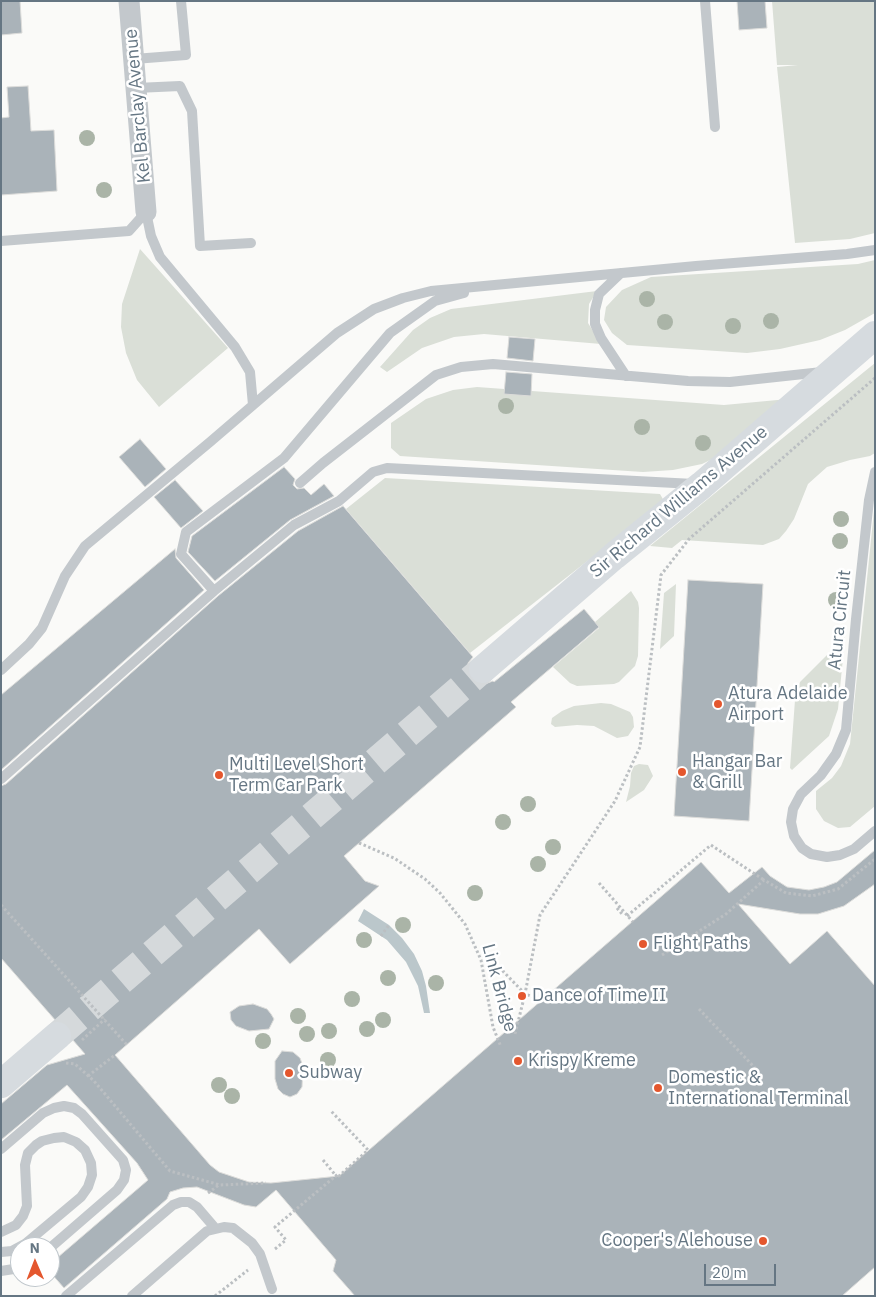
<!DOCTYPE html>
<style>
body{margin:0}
#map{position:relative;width:876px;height:1297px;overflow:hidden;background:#fafaf8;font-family:"IBM Plex Sans",sans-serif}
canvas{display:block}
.frame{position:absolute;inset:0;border:2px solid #657683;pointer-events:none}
.north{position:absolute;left:10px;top:1237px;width:50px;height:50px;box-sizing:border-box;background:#fff;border:1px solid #c1c8cd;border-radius:50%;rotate:359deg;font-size:14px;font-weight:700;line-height:20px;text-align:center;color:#657683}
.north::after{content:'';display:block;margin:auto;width:18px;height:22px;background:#e4572e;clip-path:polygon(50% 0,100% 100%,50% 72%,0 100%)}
.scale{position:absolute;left:704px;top:1264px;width:72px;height:22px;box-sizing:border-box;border:2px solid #657683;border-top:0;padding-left:6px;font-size:15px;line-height:18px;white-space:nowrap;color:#657683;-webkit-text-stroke:4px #fff;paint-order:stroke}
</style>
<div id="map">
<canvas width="876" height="1297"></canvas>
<div class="frame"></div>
<div class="north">N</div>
<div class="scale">20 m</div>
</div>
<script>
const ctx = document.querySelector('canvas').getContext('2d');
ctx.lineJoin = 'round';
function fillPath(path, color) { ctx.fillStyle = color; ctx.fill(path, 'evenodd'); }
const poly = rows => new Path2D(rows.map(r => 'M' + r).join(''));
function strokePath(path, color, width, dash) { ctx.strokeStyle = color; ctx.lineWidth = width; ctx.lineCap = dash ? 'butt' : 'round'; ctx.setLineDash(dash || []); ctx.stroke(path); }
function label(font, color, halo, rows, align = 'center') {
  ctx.font = font + ' "IBM Plex Sans",sans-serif'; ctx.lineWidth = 5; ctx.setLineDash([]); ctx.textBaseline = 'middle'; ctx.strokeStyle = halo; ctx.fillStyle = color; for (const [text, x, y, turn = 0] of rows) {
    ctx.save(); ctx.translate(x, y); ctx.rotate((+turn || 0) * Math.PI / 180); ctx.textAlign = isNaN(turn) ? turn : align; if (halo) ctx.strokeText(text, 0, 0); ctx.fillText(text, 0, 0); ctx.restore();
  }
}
const green = poly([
 [772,1,875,1,875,233,850,239,795,243,777,67,798,65,777,65],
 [140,249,228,348,159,407,137,380,126,353,121,327,122,304],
 [875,260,875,313,845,330,820,340,780,349,747,353,627,345,612,333,604,320,606,307,622,290,651,277,858,264],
 [597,291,589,304,588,323,601,344,484,334,454,337,422,348,387,372,380,367,413,330,430,318,451,309],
 [875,363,875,453,870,456,850,460,827,467,808,484,794,519,786,531,779,539,763,545,682,540,672,548,650,546],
 [477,387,724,405,788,399,725,453,702,464,673,470,643,472,400,456,391,448,391,423,426,399,453,390],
 [385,478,660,494,664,501,470,653,346,509],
 [875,501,875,806,850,827,838,828,824,821,816,809,816,791,832,778,841,766,850,744],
 [676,584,674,636,660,649,664,593],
 [631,591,638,602,639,608,638,656,635,666,619,682,614,684,577,686,570,683,553,667,599,628,595,622],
 [845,637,838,709,829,736,792,770,790,768,795,700,800,682],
 [601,703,611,704,630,712,633,717,634,727,628,736,617,738,594,726,577,725,555,727,551,724,552,718,562,711,574,706],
 [639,764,648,765,653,776,644,790,626,802,630,786,631,773,634,766]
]);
const water = poly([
 [364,909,389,925,402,938,414,954,422,971,426,986,430,1013,424,1013,418,986,406,962,387,940,358,921]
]);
const building = poly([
 [1,1,20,1,22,33,1,35,1,1],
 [737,1,765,1,767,28,739,30,737,1],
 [28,86,31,131,54,130,57,191,1,195,1,118,9,117,7,87,28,86],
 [509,337,535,339,533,361,507,358,509,337],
 [506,372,532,374,531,396,504,394,506,372],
 [140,439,166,469,145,487,119,457,140,439],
 [284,467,295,479,293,485,297,489,304,488,311,495,324,484,334,496,290,520,215,581,188,552,192,536,284,467],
 [175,480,203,511,181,528,154,497,175,480],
 [343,506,473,657,468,663,468,671,471,679,477,684,485,684,493,681,494,682,584,609,599,627,511,702,516,707,344,856,365,881,379,886,290,964,259,929,115,1055,210,1165,219,1172,249,1182,271,1183,339,1176,701,862,729,893,762,867,770,876,787,887,809,890,824,887,837,882,875,850,875,884,844,906,818,914,800,914,738,904,790,964,827,931,875,986,875,1267,842,1296,355,1296,333,1271,336,1260,276,1190,256,1207,244,1205,197,1187,183,1188,170,1192,167,1199,64,1288,50,1272,50,1264,148,1180,137,1163,67,1085,1,1140,1,1104,47,1065,85,1054,72,1039,72,1033,68,1026,63,1021,56,1021,1,958,1,786,6,784,218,596,298,531,343,506],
 [175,549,176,558,204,590,1,770,1,695,175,549],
 [688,580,763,584,749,821,674,816,688,580],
 [253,1004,267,1009,271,1014,274,1019,269,1029,249,1031,236,1026,231,1020,230,1012,239,1006,253,1004],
 [282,1051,293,1052,300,1058,303,1066,302,1087,297,1094,290,1097,283,1094,278,1089,275,1079,275,1061,282,1051]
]);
const secondaryTunnel = poly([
 [57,1036,483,669]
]);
const path = poly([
 [359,843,394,858,425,879,440,893,465,924,481,960,493,1027,501,1047],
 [599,883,633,922],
 [1,905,127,1045],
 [617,908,622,914],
 [627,916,711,845,764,880],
 [381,936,389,925],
 [662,955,726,914,764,880,786,893,812,896,838,889,875,859],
 [499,967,525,994,542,1000],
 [699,1009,756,1069],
 [515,1034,525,994,540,915,615,801,640,747,661,575,689,539,875,378],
 [82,1040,105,1019],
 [66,1063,75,1064,94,1081,170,1171,220,1185,266,1183],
 [88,1076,115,1055],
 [323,1160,337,1177],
 [208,1193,219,1185],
 [275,1249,286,1240,275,1227,338,1174,339,1176,368,1150,331,1111],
 [215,1296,248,1270]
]);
const service = poly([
 [705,1,715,127],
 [134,59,186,55,181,1],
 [136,88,180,86,192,111,200,246,251,243],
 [146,212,151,236,160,257,235,347,250,372,253,405],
 [1,241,129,231,146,212],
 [621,273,599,294,595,310,595,324,601,338,626,376],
 [875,472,869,500,856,619,846,730,836,754,821,775,801,794,793,809,791,822,794,836,802,848,811,854,827,857,840,855,854,849,875,831],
 [300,483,323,463,436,375,461,367,493,364,688,381,730,382,822,372],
 [214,591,181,554,186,532,284,458,390,333,435,301,464,293],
 [1,670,29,644,42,628,65,576,85,546,210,442,337,333,374,309,403,298,431,291,696,266,847,254,875,250],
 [1,779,214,591,294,525,339,501,373,472,387,468,694,484],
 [1,1149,43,1113,54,1108,64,1106,74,1108,82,1114,123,1160,126,1170,124,1180,117,1190,50,1248],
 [1,1232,16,1225,23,1216,27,1206,25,1165,28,1153,36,1145,42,1141,54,1138,64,1137,76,1142,85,1150,91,1163,92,1175,88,1187,81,1197,25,1244,12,1251,1,1252],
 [1,1271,20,1268],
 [66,1296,173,1205,181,1202,189,1202,197,1207,215,1228],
 [132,1296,207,1231,224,1227,233,1228,252,1243,260,1254,272,1289]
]);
const minor = poly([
 [129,1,146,212]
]);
const secondary = poly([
 [483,669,614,556,702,485,875,335],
 [1,1084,57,1036]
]);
const trees = [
 [87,138],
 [104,190],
 [647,299],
 [771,321],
 [665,322],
 [733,326],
 [506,406],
 [642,427],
 [703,443],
 [841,519],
 [840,541],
 [836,600],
 [528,804],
 [503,822],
 [553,847],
 [538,864],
 [475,893],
 [403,925],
 [364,940],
 [388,978],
 [436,983],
 [352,999],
 [298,1016],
 [383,1020],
 [367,1029],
 [329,1031],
 [307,1034],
 [263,1041],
 [328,1060],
 [219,1085],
 [232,1096]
];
const markers = [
 [718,704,5,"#e4572e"],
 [682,772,5,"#e4572e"],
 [219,775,5,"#e4572e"],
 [643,944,5,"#e4572e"],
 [522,996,5,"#e4572e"],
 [518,1061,5,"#e4572e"],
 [289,1073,5,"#e4572e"],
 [658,1088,5,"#e4572e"],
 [763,1241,5,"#e4572e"]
];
const streetNames = [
 ["Kel Barclay Avenue",138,106,-95],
 ["Sir Richard Williams Avenue",679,502,-40],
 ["Atura Circuit",840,620,-84],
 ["Link Bridge",499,988,75]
];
const poiNames = [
 ["Atura Adelaide",728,694],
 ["Airport",728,715],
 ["Hangar Bar",692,762],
 ["& Grill",692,783],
 ["Multi Level Short",229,765],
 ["Term Car Park",229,786],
 ["Flight Paths",653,944],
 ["Dance of Time II",532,996],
 ["Krispy Kreme",528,1061],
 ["Subway",299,1073],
 ["Domestic &",668,1078],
 ["International Terminal",668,1099],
 ["Cooper's Alehouse",753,1241,"right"]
];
fillPath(green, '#dadfd7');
fillPath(water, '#bbc7cb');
fillPath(building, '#aab3b9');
strokePath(building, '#dcdcda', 1);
strokePath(secondaryTunnel, '#d5d9db', 28, [28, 14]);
strokePath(path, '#bbbfc2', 3, [2.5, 2.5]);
strokePath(service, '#c3c8cc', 10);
strokePath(minor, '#c3c8cc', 21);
strokePath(secondary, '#d6dbdf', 28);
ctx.fillStyle = '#aab4a7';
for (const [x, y] of trees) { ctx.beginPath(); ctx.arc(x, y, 8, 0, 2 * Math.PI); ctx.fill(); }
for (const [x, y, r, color] of markers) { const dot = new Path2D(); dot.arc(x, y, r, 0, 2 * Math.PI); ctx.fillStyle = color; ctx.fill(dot); strokePath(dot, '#fff', 2); }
label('18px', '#657683', '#fff', streetNames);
label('18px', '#657683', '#fff', poiNames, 'left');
</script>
